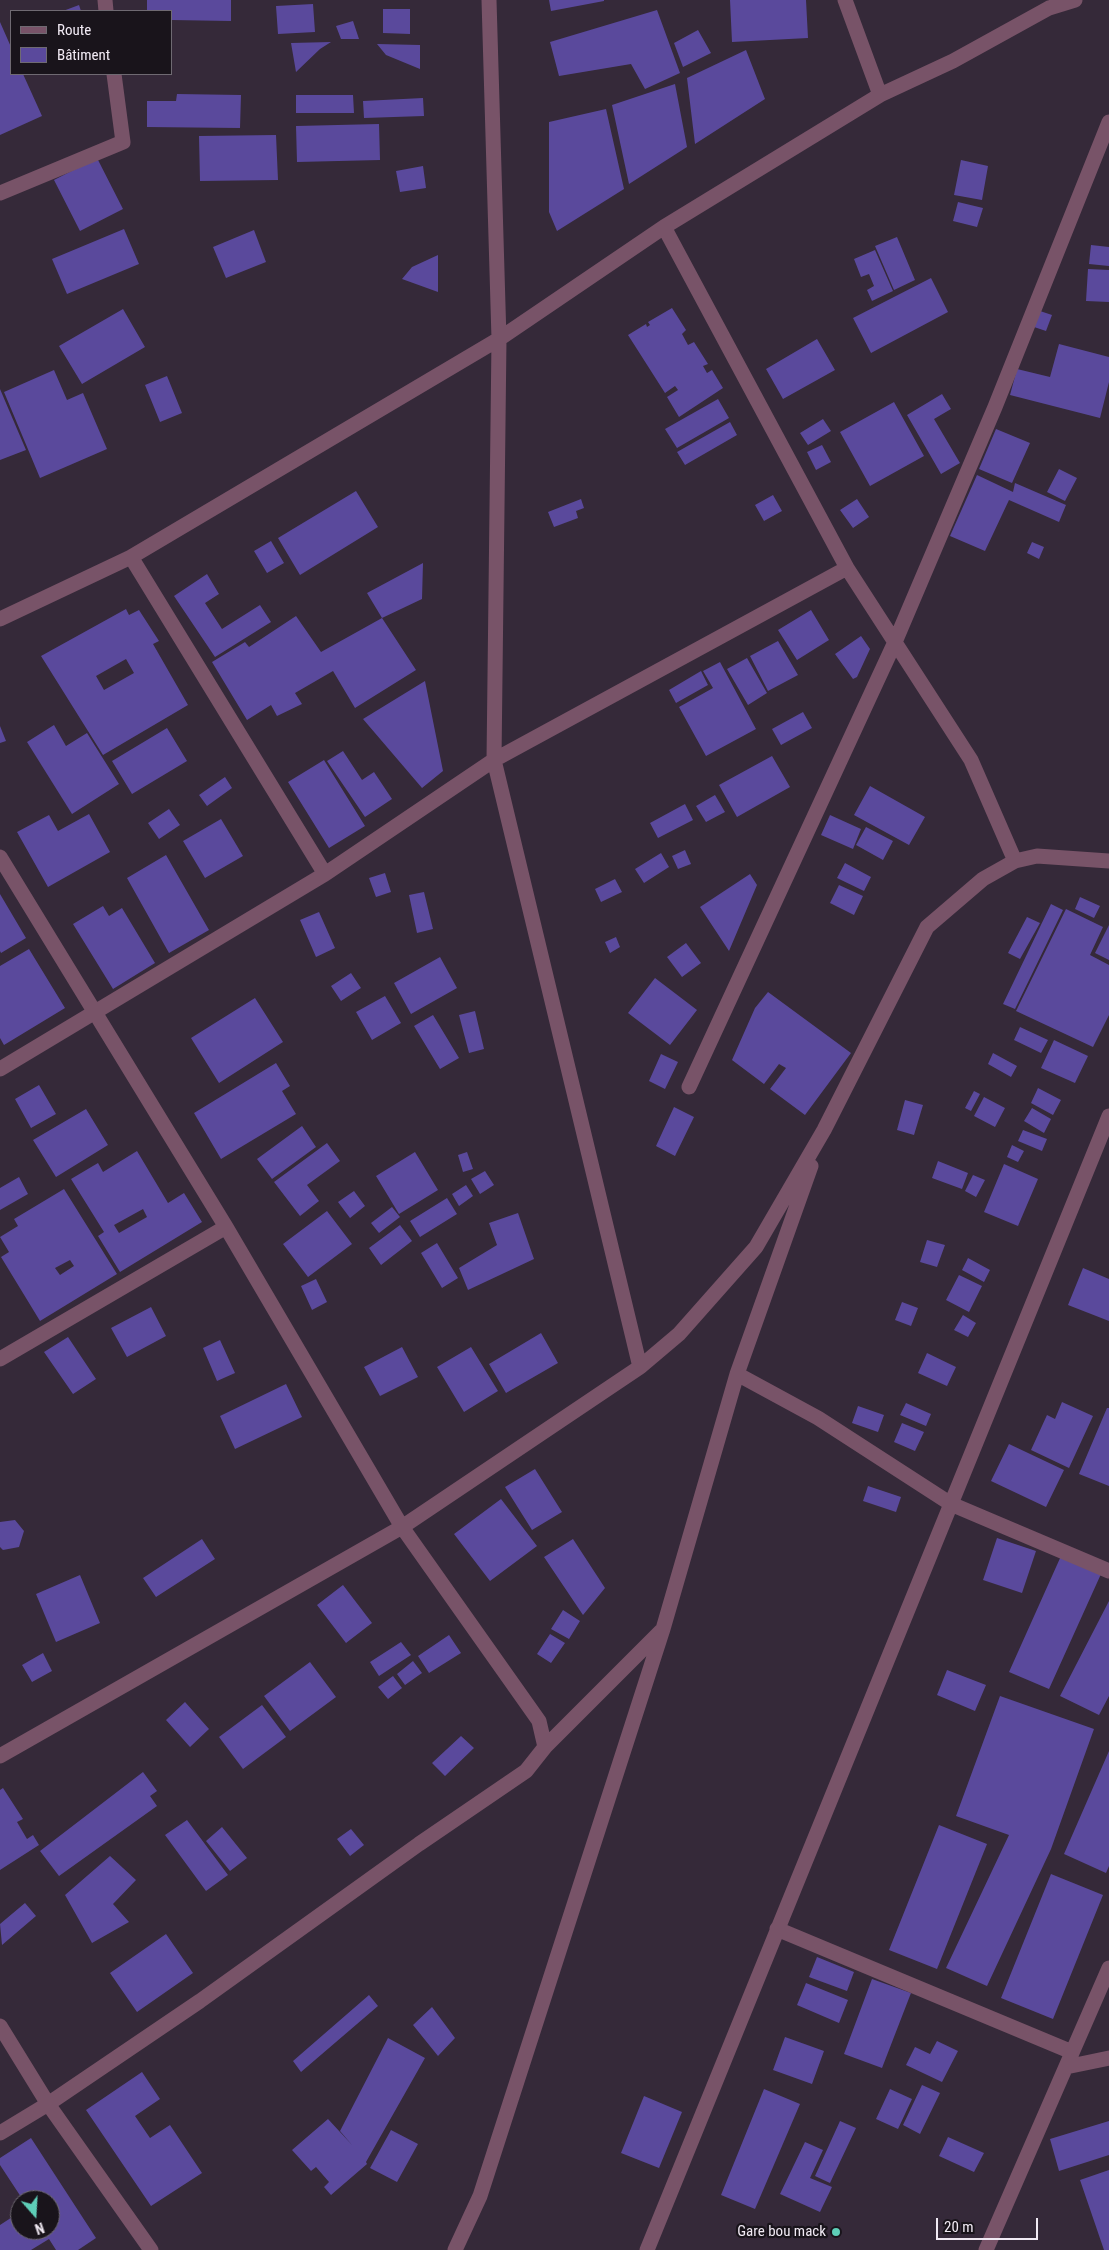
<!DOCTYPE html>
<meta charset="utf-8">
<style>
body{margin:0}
#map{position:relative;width:1109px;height:2250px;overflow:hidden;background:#352939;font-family:"Roboto Condensed",sans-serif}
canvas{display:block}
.legend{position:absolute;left:10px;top:10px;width:162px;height:65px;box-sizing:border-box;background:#19141b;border:1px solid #6f6a72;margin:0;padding:6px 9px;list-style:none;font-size:15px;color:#f1eaf4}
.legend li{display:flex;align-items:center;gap:10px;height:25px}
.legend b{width:25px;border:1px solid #6f6a72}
.north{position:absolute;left:10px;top:2190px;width:50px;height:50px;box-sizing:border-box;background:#19141b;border:1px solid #6f6a72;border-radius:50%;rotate:161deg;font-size:14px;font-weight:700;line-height:20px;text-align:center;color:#f1eaf4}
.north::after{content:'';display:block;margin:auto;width:18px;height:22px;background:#5eceb8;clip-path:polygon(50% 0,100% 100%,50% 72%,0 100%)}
.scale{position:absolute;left:936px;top:2218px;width:102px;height:22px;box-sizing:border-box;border:2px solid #f1eaf4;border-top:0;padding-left:6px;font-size:15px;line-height:18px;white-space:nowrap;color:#f1eaf4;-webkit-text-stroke:4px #19141b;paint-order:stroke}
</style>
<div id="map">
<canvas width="1109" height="2250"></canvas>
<ul class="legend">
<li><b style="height:6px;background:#785368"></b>Route</li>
<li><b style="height:14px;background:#5a499c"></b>Bâtiment</li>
</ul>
<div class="north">N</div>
<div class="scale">20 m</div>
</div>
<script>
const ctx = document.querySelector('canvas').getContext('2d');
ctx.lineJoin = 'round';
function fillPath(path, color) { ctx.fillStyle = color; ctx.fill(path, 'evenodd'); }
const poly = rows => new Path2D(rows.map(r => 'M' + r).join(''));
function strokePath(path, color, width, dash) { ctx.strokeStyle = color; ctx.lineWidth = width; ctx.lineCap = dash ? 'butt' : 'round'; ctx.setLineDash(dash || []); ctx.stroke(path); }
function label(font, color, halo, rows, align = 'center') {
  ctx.font = font + ' "Roboto Condensed",sans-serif'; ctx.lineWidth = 4.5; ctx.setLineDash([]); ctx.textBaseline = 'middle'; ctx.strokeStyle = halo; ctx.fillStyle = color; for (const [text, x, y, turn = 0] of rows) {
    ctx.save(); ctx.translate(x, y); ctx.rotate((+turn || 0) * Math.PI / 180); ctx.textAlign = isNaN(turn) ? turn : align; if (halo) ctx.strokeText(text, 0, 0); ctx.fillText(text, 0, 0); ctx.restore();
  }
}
const building = poly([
 [147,0,231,0,231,21,171,20,171,11,147,11],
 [549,0,604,0,604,1,551,11],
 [730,0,806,0,808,38,732,42],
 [313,4,315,32,278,34,276,6],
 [79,5,81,11,63,11],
 [383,9,410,9,410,34,383,33],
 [657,10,680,73,645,89,631,64,559,76,550,42],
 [353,21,359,39,341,39,336,26],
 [0,22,11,47,11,74,23,74,42,116,0,135],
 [698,30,711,53,683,67,674,43],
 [331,42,320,49,296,72,291,43],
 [377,44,420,45,420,69,386,55],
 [746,50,765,99,695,144,687,78],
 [675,84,687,147,629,184,612,105],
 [177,94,241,95,240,128,147,127,147,101,176,101],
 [296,95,353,95,354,113,296,113],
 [423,98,424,116,364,118,363,101],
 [606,109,624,189,557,231,549,212,549,122],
 [379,124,380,160,297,162,296,126],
 [276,135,278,180,200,181,199,136],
 [97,158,123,209,80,231,54,180],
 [961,160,988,166,982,200,954,195],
 [423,166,426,188,400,192,396,171],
 [958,202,983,208,977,227,953,221],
 [124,229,139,264,67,294,52,259],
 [254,230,266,262,226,278,213,247],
 [897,237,915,280,894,290,875,246],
 [1091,245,1109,247,1109,266,1089,264],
 [875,250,893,291,872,301,867,290,874,286,869,274,861,277,854,259],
 [438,255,438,292,402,279,412,267],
 [1088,269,1109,270,1109,302,1086,301],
 [931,278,948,312,871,353,853,318],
 [672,308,686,330,682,334,688,345,694,342,708,364,703,366,707,373,712,370,723,388,679,417,667,397,678,390,675,386,665,393,628,335,646,324,647,327,650,325,648,322],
 [123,309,145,347,82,384,59,346],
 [1040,311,1052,315,1046,331,1034,327],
 [817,339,835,370,783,399,766,369],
 [1059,344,1109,357,1109,382,1100,418,1010,395,1017,369,1050,377],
 [54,370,67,400,83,393,107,449,40,478,4,392],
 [167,376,182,413,160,422,145,385],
 [0,389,26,450,0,460],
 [942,394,951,409,934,419,960,463,941,474,907,415],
 [718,399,729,418,677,448,665,429],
 [894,402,924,456,870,486,840,432],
 [823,419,831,431,808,445,800,433],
 [730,422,737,435,685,465,677,452],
 [996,429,1030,443,1012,483,979,469],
 [822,445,831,462,816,470,807,452],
 [1059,469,1077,478,1065,501,1047,492],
 [977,475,1013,492,1015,483,1066,505,1059,522,1009,500,985,551,950,536],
 [356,491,378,527,300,575,278,538],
 [773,495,782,511,764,521,755,505],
 [581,499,584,508,576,511,578,518,554,527,548,512],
 [857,499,869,517,853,528,840,510],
 [271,541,284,563,267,573,254,551],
 [1032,542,1044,547,1039,559,1027,553],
 [423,563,422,599,382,618,367,593],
 [207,574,219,594,205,603,222,629,260,605,271,622,215,657,174,596],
 [126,609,129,615,139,610,159,641,153,644,188,705,103,755,41,656],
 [126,659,134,673,104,690,96,676],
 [811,610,829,640,797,660,778,630],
 [296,616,321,652,382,618,416,670,355,708,333,671,295,693,302,704,277,716,271,705,247,720,212,662,245,642,249,647],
 [861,636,870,649,857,677,853,679,835,654],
 [778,641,798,675,768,691,750,656],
 [747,658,767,693,748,705,727,669],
 [720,662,756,729,706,756,679,707,713,688,703,671],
 [701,671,708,685,676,703,669,690],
 [425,681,443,771,422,788,363,719],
 [803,712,812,728,781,745,772,729],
 [54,725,66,746,87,733,119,784,72,814,27,742],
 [0,726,6,741,0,743],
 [167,728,187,761,132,794,112,761],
 [343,751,362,780,374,772,392,799,365,817,327,761],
 [772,756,790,787,737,817,719,785],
 [324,760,365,826,329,848,288,782],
 [225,777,232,788,207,806,199,795],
 [870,786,925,817,909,845,854,815],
 [715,795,725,812,706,822,696,806],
 [685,804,693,820,658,838,650,823],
 [169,809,180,825,159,839,148,823],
 [89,814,110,852,48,887,17,832,49,815,58,831],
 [830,815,861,829,853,849,821,835],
 [221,819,243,856,205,878,183,841],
 [866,827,893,841,883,860,856,845],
 [685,850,691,864,678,869,672,856],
 [661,853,669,867,644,883,635,869],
 [166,855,209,930,169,953,127,878],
 [845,863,871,877,864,891,837,878],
 [385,873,391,892,376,897,369,878],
 [750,874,757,885,729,951,700,907],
 [615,879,622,892,601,902,595,889],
 [839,885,863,896,854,915,830,903],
 [424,892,433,929,417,933,409,895],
 [0,894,26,938,1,953,0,951],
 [1080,897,1100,906,1094,918,1075,909],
 [1051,904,1063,910,1015,1009,1003,1004],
 [103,906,109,916,122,908,155,963,113,989,73,924],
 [1066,909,1103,927,1090,955,1109,965,1109,1015,1093,1047,1016,1011],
 [319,912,335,948,316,957,300,920],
 [1027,917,1040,923,1020,959,1008,953],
 [1109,925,1109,960,1095,953],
 [616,937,620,947,610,953,605,942],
 [686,943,701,963,682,977,667,957],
 [29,949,65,1008,4,1045,0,1038,0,966],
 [440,957,457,988,411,1014,394,983],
 [351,973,361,988,341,1001,331,986],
 [655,978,697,1010,670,1045,628,1013],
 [768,992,851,1053,805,1115,770,1089,786,1068,779,1064,764,1084,732,1060,755,1008],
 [385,996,401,1023,372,1040,356,1012],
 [255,998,283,1042,219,1083,191,1038],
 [475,1011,484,1049,469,1053,459,1015],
 [433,1015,459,1058,440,1069,414,1026],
 [1020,1027,1048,1040,1041,1053,1014,1040],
 [1054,1040,1088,1056,1075,1083,1041,1068],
 [993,1053,1017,1066,1011,1077,988,1064],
 [661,1054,678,1062,665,1089,649,1081],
 [276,1063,290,1086,282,1091,296,1114,221,1159,194,1113],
 [39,1085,56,1114,31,1128,15,1099],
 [1038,1088,1061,1100,1053,1115,1031,1103],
 [974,1091,980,1094,971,1111,965,1108],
 [984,1097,1005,1108,995,1127,974,1116],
 [905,1100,923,1105,914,1135,897,1130],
 [674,1107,694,1117,675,1156,656,1146],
 [1032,1108,1051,1119,1044,1133,1024,1121],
 [86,1109,108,1145,56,1177,33,1140],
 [302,1126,316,1147,272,1179,257,1159],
 [1023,1130,1047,1139,1042,1151,1018,1141],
 [327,1143,340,1161,307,1185,319,1201,300,1216,274,1182],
 [1012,1145,1024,1151,1018,1162,1007,1157],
 [137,1151,168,1203,184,1193,202,1222,120,1272,98,1236,104,1232,71,1179,98,1163,103,1172],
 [143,1209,147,1217,119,1233,114,1225],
 [415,1152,438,1190,399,1214,376,1176],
 [467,1152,473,1169,463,1172,458,1155],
 [938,1161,968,1173,962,1189,932,1178],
 [1004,1164,1038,1179,1018,1226,984,1212],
 [485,1171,494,1185,480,1194,471,1179],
 [973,1175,985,1180,976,1197,965,1191],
 [19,1177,28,1194,0,1210,0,1188],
 [466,1185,473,1196,459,1206,452,1194],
 [64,1189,117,1274,40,1321,1,1257,9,1252,0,1237,18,1226,14,1219],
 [70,1260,74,1266,60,1275,55,1268],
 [354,1191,365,1206,350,1218,338,1202],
 [447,1198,457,1214,420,1237,410,1221],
 [392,1207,400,1217,379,1233,371,1223],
 [327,1211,352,1244,308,1277,283,1244],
 [518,1213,534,1259,468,1290,459,1268,497,1245,489,1223],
 [400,1225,412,1241,381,1265,369,1248],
 [927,1240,945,1245,937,1267,920,1262],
 [437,1243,458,1278,442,1288,421,1253],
 [968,1258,990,1270,984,1282,962,1270],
 [1083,1268,1109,1279,1109,1321,1068,1305],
 [959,1275,982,1286,969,1312,946,1300],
 [316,1279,327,1302,312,1310,301,1286],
 [902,1302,918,1308,911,1326,895,1320],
 [151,1307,166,1336,127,1357,111,1328],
 [963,1315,976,1323,968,1337,954,1330],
 [541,1333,558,1363,506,1393,489,1364],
 [68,1337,96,1379,73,1394,44,1352],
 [220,1340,235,1373,217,1381,203,1348],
 [402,1347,418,1377,380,1396,364,1367],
 [471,1347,498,1391,464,1412,437,1367],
 [927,1353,956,1367,947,1386,918,1373],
 [286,1384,302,1417,235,1449,220,1416],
 [1062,1402,1093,1416,1069,1468,1031,1450,1047,1415,1055,1419],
 [906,1403,931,1414,926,1426,900,1415],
 [858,1406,884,1415,878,1432,852,1423],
 [1107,1408,1109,1408,1109,1486,1079,1474],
 [902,1423,924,1432,915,1451,894,1442],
 [1009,1444,1064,1470,1046,1507,991,1481],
 [535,1469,562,1512,532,1530,505,1487],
 [868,1486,901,1497,896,1512,863,1501],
 [501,1499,537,1546,490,1581,454,1534],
 [15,1520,24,1531,19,1547,3,1550,0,1547,0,1522],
 [997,1538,1036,1551,1022,1593,983,1580],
 [202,1539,215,1559,156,1597,143,1578],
 [573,1539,605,1588,583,1615,544,1557],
 [1061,1556,1101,1574,1049,1689,1009,1672],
 [80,1575,100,1623,56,1642,36,1594],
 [343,1585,372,1623,346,1643,317,1605],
 [1109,1601,1109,1696,1099,1715,1060,1696],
 [563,1610,580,1621,569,1639,551,1629],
 [550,1634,565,1643,551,1663,537,1654],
 [449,1635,461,1653,429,1673,418,1656],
 [401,1642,411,1655,379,1676,370,1662],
 [43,1653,52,1671,32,1682,22,1665],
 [413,1661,422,1673,405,1685,397,1674],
 [310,1662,336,1697,290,1731,264,1696],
 [947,1670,986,1685,975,1711,937,1695],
 [393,1676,402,1688,388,1699,378,1687],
 [1000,1696,1094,1729,1051,1849,987,1986,946,1968,1009,1835,956,1816],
 [185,1702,209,1729,190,1747,166,1720],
 [262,1705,286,1737,243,1769,219,1737],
 [461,1736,474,1748,445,1776,432,1763],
 [1109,1751,1109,1866,1106,1873,1064,1854],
 [143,1772,157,1791,150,1796,157,1806,59,1876,40,1851],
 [3,1788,23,1819,17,1822,27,1839,33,1835,39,1845,0,1870,0,1790],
 [187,1820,228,1875,206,1891,165,1835],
 [939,1825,987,1844,937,1969,889,1950],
 [222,1827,247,1858,230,1871,206,1841],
 [351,1829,364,1845,350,1856,337,1839],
 [110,1856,136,1880,113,1904,129,1922,92,1943,65,1895],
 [1051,1874,1103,1895,1053,2019,1001,1998],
 [25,1903,36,1916,2,1945,0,1924],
 [166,1934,193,1973,137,2012,110,1973],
 [817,1957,854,1972,847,1991,809,1977],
 [872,1979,911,1993,882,2068,844,2054],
 [806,1983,848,2000,839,2023,797,2005],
 [369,1995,378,2006,301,2072,293,2061],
 [432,2007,455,2038,438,2056,413,2025],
 [785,2037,824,2051,812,2084,773,2070],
 [388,2038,425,2058,366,2162,367,2164,331,2195,324,2187,329,2182,316,2167,311,2171,292,2150,328,2119,352,2145,340,2131],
 [937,2041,958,2051,942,2082,906,2065,915,2047,930,2054],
 [142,2072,160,2099,135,2116,150,2138,170,2125,202,2173,151,2206,86,2110],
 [922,2085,940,2093,920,2134,903,2125],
 [764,2089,800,2104,755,2209,721,2195],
 [890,2089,912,2099,898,2129,876,2119],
 [644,2096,682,2112,659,2168,621,2153],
 [840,2121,856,2128,830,2183,815,2176],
 [1109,2121,1109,2155,1059,2171,1050,2139],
 [391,2130,418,2144,397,2182,370,2168],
 [948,2137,984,2153,974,2172,939,2156],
 [31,2138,96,2238,78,2250,56,2250,49,2239,31,2250,0,2250,0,2225,20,2212,20,2230,50,2230,50,2200,23,2200,0,2165,0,2158],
 [805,2142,823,2150,810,2178,832,2187,820,2212,780,2194],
 [1109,2170,1109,2250,1104,2250,1080,2180]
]);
const minor = poly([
 [105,0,106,11],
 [489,0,499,339,494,760,640,1367],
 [845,0,880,95],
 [0,193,123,142,114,74],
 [664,227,847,568,971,760,1015,861],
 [131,557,325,874],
 [0,619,131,557,499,339,664,227,880,95,953,61,1049,8,1075,0],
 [0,857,226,1227,402,1527,539,1721,545,1747],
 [0,1069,325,874,494,760,847,568],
 [689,1087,895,642,995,407,1109,122],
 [0,1359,226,1227],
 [737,1374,818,1418,951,1504,1109,1571],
 [0,1756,402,1527,640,1367,679,1334,756,1247,824,1130,927,927,983,879,1015,861,1037,856,1109,861],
 [777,1929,1072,2052],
 [0,2026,48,2104,151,2250],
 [1066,2067,1109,2058],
 [0,2133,48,2104,200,2001,419,1844,526,1771,545,1747,661,1631],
 [455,2250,480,2196,663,1629,737,1374,811,1166],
 [647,2250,1109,1116],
 [986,2250,1109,1968]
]);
const markers = [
 [836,2232,5,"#5eceb8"]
];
const poiNames = [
 ["Gare bou mack",826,2232]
];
fillPath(building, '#5a499c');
strokePath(minor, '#785368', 15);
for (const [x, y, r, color] of markers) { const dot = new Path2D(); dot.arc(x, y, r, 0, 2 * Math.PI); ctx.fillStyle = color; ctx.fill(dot); strokePath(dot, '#19141b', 2); }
label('15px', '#f1eaf4', '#19141b', poiNames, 'right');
</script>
